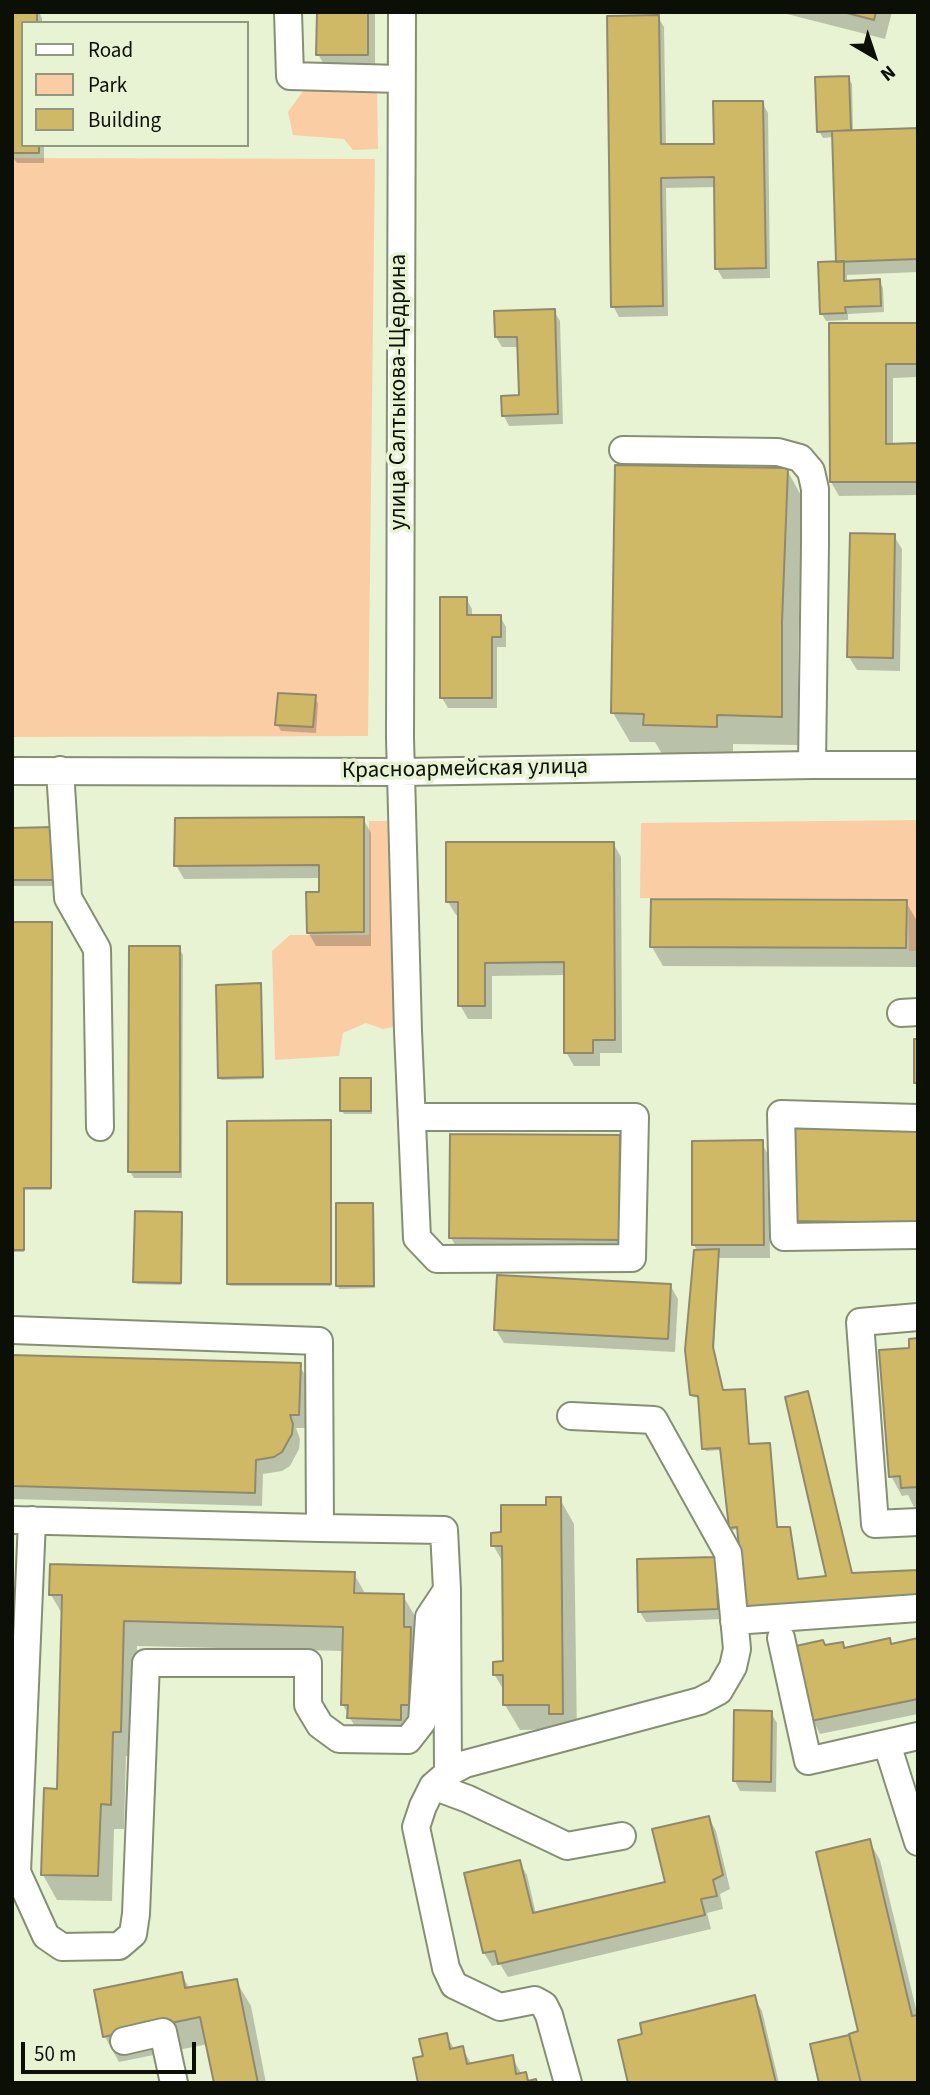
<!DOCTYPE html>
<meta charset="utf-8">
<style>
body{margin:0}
#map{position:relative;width:930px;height:2095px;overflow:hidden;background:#e8f3d4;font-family:"Source Sans 3",sans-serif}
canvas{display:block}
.frame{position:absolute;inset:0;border:14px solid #0c0f05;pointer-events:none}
.legend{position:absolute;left:21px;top:21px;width:228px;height:126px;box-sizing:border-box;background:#e8f3d4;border:2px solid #909881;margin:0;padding:9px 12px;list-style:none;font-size:21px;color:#0c0f05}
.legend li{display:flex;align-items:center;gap:14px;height:35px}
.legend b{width:35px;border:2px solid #909881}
.north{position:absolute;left:839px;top:21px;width:70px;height:70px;-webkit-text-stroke:5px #e8f3d4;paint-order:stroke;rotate:141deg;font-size:19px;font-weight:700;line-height:28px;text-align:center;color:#0c0f05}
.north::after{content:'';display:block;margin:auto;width:24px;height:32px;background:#0c0f05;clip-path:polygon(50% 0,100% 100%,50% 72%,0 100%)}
.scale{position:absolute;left:21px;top:2042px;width:175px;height:32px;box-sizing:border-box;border:4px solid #0c0f05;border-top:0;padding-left:9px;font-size:21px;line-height:24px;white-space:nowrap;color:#0c0f05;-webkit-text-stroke:5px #e8f3d4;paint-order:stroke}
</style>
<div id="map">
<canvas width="930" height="2095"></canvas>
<div class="frame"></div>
<ul class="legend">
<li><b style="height:9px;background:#fff"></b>Road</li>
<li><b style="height:19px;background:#fbcda4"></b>Park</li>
<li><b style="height:19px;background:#cfb866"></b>Building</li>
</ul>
<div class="north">N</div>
<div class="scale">50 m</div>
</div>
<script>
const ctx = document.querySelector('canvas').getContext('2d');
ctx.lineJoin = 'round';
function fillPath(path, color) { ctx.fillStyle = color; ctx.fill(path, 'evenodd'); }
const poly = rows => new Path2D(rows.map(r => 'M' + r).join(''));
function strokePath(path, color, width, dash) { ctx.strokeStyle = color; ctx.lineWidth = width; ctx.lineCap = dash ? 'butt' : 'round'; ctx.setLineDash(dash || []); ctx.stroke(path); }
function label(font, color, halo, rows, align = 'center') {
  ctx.font = font + ' "Source Sans 3",sans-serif'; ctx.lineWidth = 7; ctx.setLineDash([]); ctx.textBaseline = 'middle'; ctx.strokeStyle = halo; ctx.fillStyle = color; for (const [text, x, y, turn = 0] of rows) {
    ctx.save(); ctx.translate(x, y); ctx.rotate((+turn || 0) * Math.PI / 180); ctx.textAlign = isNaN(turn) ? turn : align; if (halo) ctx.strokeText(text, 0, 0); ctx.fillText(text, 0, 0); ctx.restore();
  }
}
const green = poly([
 [308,84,377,85,378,149,353,150,344,139,293,135,288,112],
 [12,158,375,159,368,736,12,737],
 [918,820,918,951,909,951,908,899,640,898,641,823],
 [369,821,393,821,399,1026,383,1029,366,1023,343,1033,339,1056,275,1060,272,951,290,935,369,935]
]);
const shadow = poly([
 [12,12,39,12,42,18,42,23,23,23,23,145,44,145,44,163,17,163,12,156],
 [318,12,375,12,375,68,326,68,318,54],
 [779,12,892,12,885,39],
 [658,17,664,27,666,146,716,145,762,102,768,113,770,278,723,279,717,269,716,187,666,188,668,316,619,317,613,306],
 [848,78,852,84,853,132,918,130,918,272,847,275,847,282,879,281,883,288,884,312,848,314,848,320,826,321,822,314,837,263,833,137,823,138,819,131],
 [554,311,560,321,563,424,509,426,504,416,520,397,519,347,502,347,496,337],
 [831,325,918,326,918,377,893,378,893,445,918,445,918,495,839,496,831,482],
 [787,470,803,499,798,652,798,745,733,744,733,756,662,754,655,742,630,742,613,713],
 [894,536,902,549,900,671,857,670,849,657],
 [466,598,472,609,472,617,500,616,506,627,506,647,497,647,497,708,448,708,442,698],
 [315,697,318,704,316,733,281,731,277,724],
 [363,819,371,833,371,946,316,946,308,932,321,893,321,878,184,879,176,865],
 [52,829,56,886,12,886,12,830],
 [613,843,621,857,622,1053,600,1053,600,1066,574,1066,566,1052,566,975,492,976,492,1019,468,1019,460,1005,460,915,456,915,448,902],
 [906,902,917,921,917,967,663,966,652,947],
 [51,923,53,926,51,1190,25,1190,24,1252,12,1252,12,924],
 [179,948,183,955,182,1178,134,1178,130,1172],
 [260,985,261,988,263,1079,221,1080,220,1077],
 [370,1079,372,1114,344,1114,342,1111],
 [330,1122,332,1125,331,1286,230,1286,229,1284],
 [918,1131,918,1229,797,1227,793,1221],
 [619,1137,627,1150,626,1253,459,1251,451,1238],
 [761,1142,769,1156,770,1258,719,1258,714,1352,723,1392,744,1391,746,1394,749,1445,769,1445,771,1448,777,1529,789,1529,791,1532,798,1580,852,1575,748,1613,739,1529,732,1530,730,1528,722,1450,706,1451,704,1449,700,1398,693,1397,692,1395,698,1252,694,1245],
 [372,1204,374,1207,375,1288,339,1289,338,1286],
 [181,1214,183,1216,181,1285,137,1284,135,1281],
 [670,1285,678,1299,675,1352,504,1343,496,1330],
 [918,1340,918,1506,914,1507,908,1495,902,1496,891,1476,911,1350],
 [12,1357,299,1365,307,1378,306,1428,296,1428,300,1439,299,1449,290,1466,282,1471,263,1474,262,1506,12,1499],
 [560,1499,574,1524,577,1738,560,1729,520,1730,505,1705,505,1692,494,1674,505,1663,504,1564,493,1545,503,1534],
 [721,1569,723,1619,646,1622,640,1612],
 [354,1574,366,1595,403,1596,418,1621,415,1730,364,1743,343,1705,344,1651,137,1646,134,1757,126,1756,124,1829,114,1829,112,1901,57,1900,43,1875,59,1791,64,1617,51,1595],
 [918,1640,918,1714,820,1734,813,1720,842,1644,845,1649,891,1645],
 [771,1713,777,1723,776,1792,740,1791,735,1781],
 [709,1818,716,1831,730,1889,720,1894,723,1909,707,1913,711,1929,508,1977,500,1964,492,1966,484,1953,519,1862,527,1875,536,1914,667,1883],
 [869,1841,880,1860,918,2017,918,2083,821,2083,849,2037,853,2040,860,2032],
 [181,1974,190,1989,236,1981,251,2006,266,2083,216,2083,208,2044,119,2062,105,2037,96,1991],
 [754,1997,762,2011,779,2083,630,2083],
 [446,2035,455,2050,462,2048,472,2065,512,2057,522,2075,525,2074,530,2082,420,2083,425,2057]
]);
const building = poly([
 [12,12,37,12,37,23,23,23,23,145,39,145,39,153,12,153,12,12],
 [317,12,368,12,368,55,316,55,317,12],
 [843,12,876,12,874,20,843,12],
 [659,15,661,144,714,144,713,101,763,101,766,268,715,269,714,177,661,178,663,306,611,307,607,16,659,15],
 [849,76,851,130,817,132,815,77,849,76],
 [918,128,918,259,836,262,832,131,918,128],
 [844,261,844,281,880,279,881,306,845,307,846,313,820,314,818,262,844,261],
 [555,309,558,414,502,416,501,396,519,395,517,337,495,337,494,311,555,309],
 [829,323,918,323,918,364,886,364,886,444,918,443,918,482,830,482,829,323],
 [615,465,788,468,782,622,782,717,717,715,717,727,643,725,644,714,611,713,615,465],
 [850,533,895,534,893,658,847,657,850,533],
 [440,597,467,597,467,615,501,615,501,637,492,637,492,698,440,698,440,597],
 [278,693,316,695,313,727,275,725,278,693],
 [364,817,364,932,307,933,306,892,319,892,319,865,174,866,175,818,364,817],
 [53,827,53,880,12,880,12,828,53,827],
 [446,842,614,842,615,1040,593,1040,593,1053,564,1053,564,962,485,963,485,1006,458,1006,458,902,446,902,446,842],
 [651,899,907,900,906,948,650,947,651,899],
 [12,922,52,922,51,1188,24,1188,24,1250,12,1250,12,922],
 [129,946,180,946,180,1172,128,1172,129,946],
 [261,983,263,1077,218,1078,216,985,261,983],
 [914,1039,918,1039,918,1083,914,1083,914,1039],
 [340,1078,371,1078,371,1111,340,1111,340,1078],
 [331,1120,331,1284,227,1284,227,1121,331,1120],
 [792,1128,918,1129,918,1223,791,1221,792,1128],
 [450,1134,620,1135,619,1240,449,1238,450,1134],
 [763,1140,764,1245,692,1245,692,1141,763,1140],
 [336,1203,373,1203,374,1286,336,1286,336,1203],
 [135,1211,182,1212,181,1283,133,1282,135,1211],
 [719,1249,713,1347,723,1390,745,1389,749,1444,770,1443,777,1527,790,1527,798,1579,826,1576,785,1397,808,1391,852,1573,918,1570,918,1602,745,1610,737,1527,729,1528,720,1448,702,1449,698,1396,690,1395,685,1350,694,1250,719,1249],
 [497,1275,671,1284,668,1339,494,1330,497,1275],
 [918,1338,918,1487,901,1488,900,1476,889,1477,879,1350,909,1348,909,1339,918,1338],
 [12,1355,301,1363,299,1415,290,1415,293,1424,292,1434,282,1452,274,1457,256,1460,255,1493,12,1486,12,1355],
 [546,1497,561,1497,563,1714,549,1714,549,1705,503,1705,503,1675,493,1675,493,1662,503,1661,502,1546,491,1546,491,1533,501,1532,501,1505,546,1505,546,1497],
 [716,1557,718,1609,638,1612,637,1559,716,1557],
 [50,1564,355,1572,354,1593,404,1594,404,1627,411,1627,409,1705,401,1705,401,1720,347,1718,348,1705,341,1705,343,1627,124,1621,121,1732,113,1732,111,1805,101,1804,98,1876,41,1875,44,1788,57,1789,62,1595,49,1595,50,1564],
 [890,1638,891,1644,918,1638,918,1699,811,1721,796,1646,823,1640,825,1645,843,1642,844,1648,890,1638],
 [734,1710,772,1711,771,1782,733,1781,734,1710],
 [709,1816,723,1875,713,1880,717,1896,701,1899,705,1915,498,1964,495,1951,483,1953,464,1873,520,1860,533,1913,665,1882,652,1829,709,1816],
 [870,1839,912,2016,918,2015,918,2083,861,2083,849,2034,858,2031,816,1852,870,1839],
 [182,1972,185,1988,237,1979,258,2083,214,2083,200,2017,103,2037,94,1990,182,1972],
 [755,1995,776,2083,628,2083,618,2040,642,2034,640,2023,755,1995],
 [447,2033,450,2049,463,2046,467,2064,513,2055,516,2074,526,2072,528,2081,536,2079,537,2083,418,2083,413,2058,423,2056,419,2039,447,2033],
 [849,2035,861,2083,819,2083,810,2044,849,2035]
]);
const minor = poly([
 [288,12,290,76,400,79],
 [402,12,400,738,408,1031,417,1238,437,1259,632,1258,635,1117,412,1117],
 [623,450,778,452,800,458,811,471,815,489,815,545,812,765],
 [60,770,68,898,97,949,100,1127],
 [12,771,401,772,812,765,918,765],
 [901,1013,918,1012],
 [918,1118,781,1114,784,1237,918,1235],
 [918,1317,860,1322,875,1524,918,1522],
 [12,1330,319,1341,320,1528,12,1520],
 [32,1520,17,1872,46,1936,62,1947,119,1946,133,1934,136,1914,146,1663,308,1663,308,1705,320,1725,339,1739,408,1740,422,1722,429,1617,447,1590],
 [320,1528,444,1530,447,1590,448,1773],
 [734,1621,918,1608],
 [781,1638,808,1761,918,1736],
 [887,1744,918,1842],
 [433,1786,448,1773,465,1764,700,1701,719,1691,733,1667,737,1649,728,1553,654,1420,571,1416],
 [124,2041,163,2032,174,2083],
 [568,2083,549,2015,544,2005,535,2000,500,2007,454,1985,446,1968,416,1827,423,1806,433,1786,468,1799,567,1846,622,1836]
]);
const streetNames = [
 ["улица Салтыкова-Щедрина",400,392,-90],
 ["Красноармейская улица",465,770,-1]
];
fillPath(green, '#fbcda4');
fillPath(shadow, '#0003');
fillPath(building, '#cfb866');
strokePath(building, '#91896b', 2);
strokePath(minor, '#868f73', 30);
strokePath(minor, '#fff', 26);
label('23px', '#0c0f05', '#e8f3d4', streetNames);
</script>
